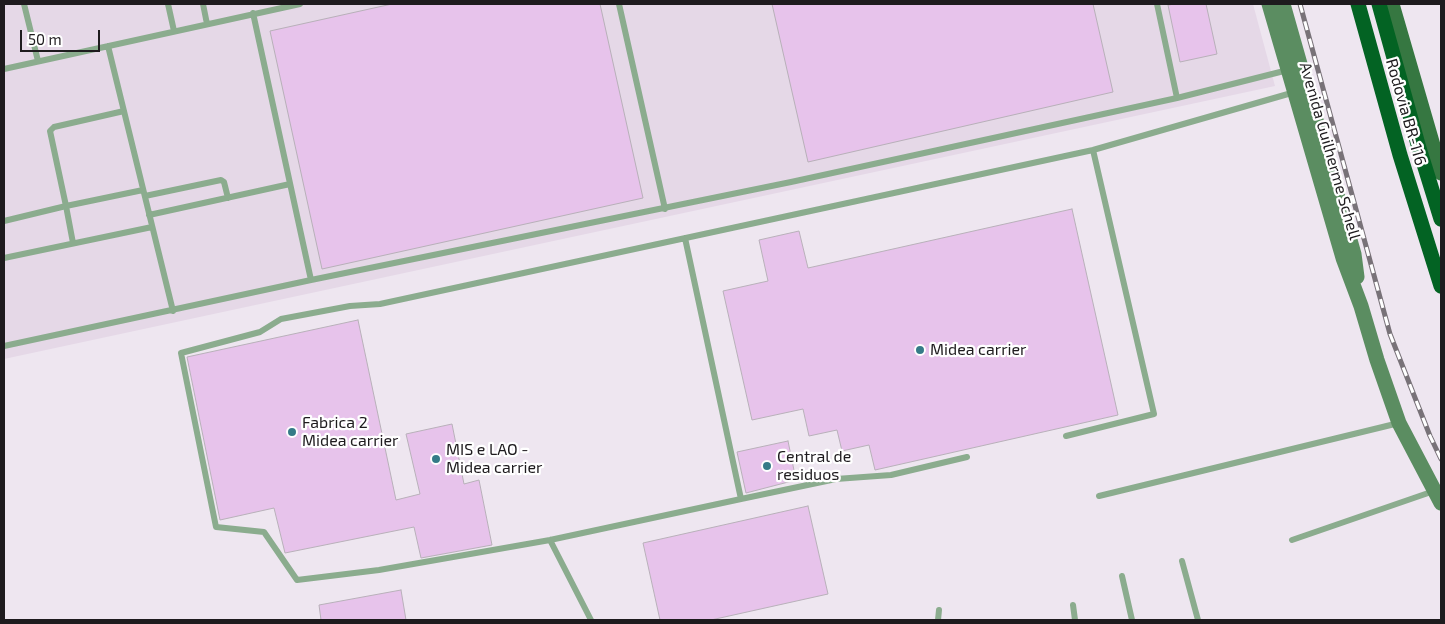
<!DOCTYPE html>
<style>
body{margin:0}
#map{position:relative;width:1445px;height:624px;overflow:hidden;background:#eee6f0;font-family:"Exo 2",sans-serif}
canvas{display:block}
.frame{position:absolute;inset:0;border:5px solid #1e1b1e;pointer-events:none}
.scale{position:absolute;left:20px;top:30px;width:80px;height:22px;box-sizing:border-box;border:2px solid #1e1b1e;border-top:0;padding-left:6px;font-size:15px;line-height:18px;white-space:nowrap;color:#1e1b1e;-webkit-text-stroke:4px #fff;paint-order:stroke}
</style>
<div id="map">
<canvas width="1445" height="624"></canvas>
<div class="frame"></div>
<div class="scale">50 m</div>
</div>
<script>
const ctx = document.querySelector('canvas').getContext('2d');
ctx.lineJoin = 'round';
function fillPath(path, color) { ctx.fillStyle = color; ctx.fill(path, 'evenodd'); }
const poly = rows => new Path2D(rows.map(r => 'M' + r).join(''));
function strokePath(path, color, width, dash) { ctx.strokeStyle = color; ctx.lineWidth = width; ctx.lineCap = dash ? 'butt' : 'round'; ctx.setLineDash(dash || []); ctx.stroke(path); }
function label(font, color, halo, rows, align = 'center') {
  ctx.font = font + ' "Exo 2",sans-serif'; ctx.lineWidth = 4.5; ctx.setLineDash([]); ctx.textBaseline = 'middle'; ctx.strokeStyle = halo; ctx.fillStyle = color; for (const [text, x, y, turn = 0] of rows) {
    ctx.save(); ctx.translate(x, y); ctx.rotate((+turn || 0) * Math.PI / 180); ctx.textAlign = isNaN(turn) ? turn : align; if (halo) ctx.strokeText(text, 0, 0); ctx.fillText(text, 0, 0); ctx.restore();
  }
}
const built = poly([
 [4,4,1253,4,1275,86,4,359]
]);
const building = poly([
 [392,4,600,4,643,198,322,269,270,31,392,4],
 [772,4,1093,4,1113,92,808,162,772,4],
 [1175,4,1206,4,1217,54,1180,62,1168,5,1175,4],
 [1072,209,1118,415,875,470,869,445,842,451,837,430,809,436,803,409,752,420,723,291,768,281,759,240,799,231,808,268,1072,209],
 [358,320,396,500,420,494,406,434,452,424,464,484,479,480,492,545,421,558,414,527,285,553,274,508,220,520,187,357,358,320],
 [788,441,796,480,746,493,737,452,788,441],
 [808,506,828,594,711,620,660,620,643,543,808,506],
 [401,590,406,620,321,620,319,605,401,590]
]);
const lane = poly([
 [24,4,38,61],
 [168,4,174,31],
 [203,4,207,24],
 [619,4,665,209],
 [1157,4,1177,98],
 [253,13,311,280],
 [108,46,173,311],
 [4,69,300,4],
 [145,196,221,180,224,182,228,198],
 [149,215,290,184],
 [4,221,66,206,50,131,54,127,124,111],
 [685,238,741,499,550,540,379,570,297,580,264,532,216,527,181,353,260,332,281,319,350,306,380,304,1093,150,1295,92],
 [73,243,66,206,143,190],
 [4,258,152,227],
 [4,346,311,280,791,182,1177,98,1288,70],
 [1066,436,1154,414,1093,150],
 [1099,496,1399,423],
 [741,499,836,479,891,475,967,457],
 [550,540,591,620],
 [1292,540,1434,491],
 [1182,561,1198,620],
 [1122,576,1132,620],
 [1073,605,1075,620],
 [938,620,939,610]
]);
const secondary = poly([
 [1269,4,1343,258,1361,306,1377,360,1399,423,1441,503],
 [1283,4,1354,254,1357,277]
]);
const primary = poly([
 [1392,4,1441,173]
]);
const highway = poly([
 [1358,4,1400,155,1441,286],
 [1379,4,1419,148,1441,219]
]);
const rail = poly([
 [1300,4,1390,334,1430,436,1441,459]
]);
const markers = [
 [920,350,5,"#357b88"],
 [292,432,5,"#357b88"],
 [436,459,5,"#357b88"],
 [767,466,5,"#357b88"]
];
const streetNames = [
 ["Rodovia BR-116",1406,112,74],
 ["Avenida Guilherme Schell",1330,151,74]
];
const poiNames = [
 ["Midea carrier",930,350],
 ["Fabrica 2",302,423],
 ["Midea carrier",302,441],
 ["MIS e LAO -",446,450],
 ["Midea carrier",446,468],
 ["Central de",777,457],
 ["residuos",777,475]
];
fillPath(built, '#e5d8e7');
fillPath(building, '#e7c3eb');
strokePath(building, '#b8b0b9', 1);
strokePath(lane, '#8bac8e', 6);
strokePath(secondary, '#5b8d61', 15);
strokePath(primary, '#367741', 15);
strokePath(highway, '#036323', 15);
strokePath(rail, '#787278', 5);
strokePath(rail, '#fff', 3, [9]);
for (const [x, y, r, color] of markers) { const dot = new Path2D(); dot.arc(x, y, r, 0, 2 * Math.PI); ctx.fillStyle = color; ctx.fill(dot); strokePath(dot, '#fff', 2); }
label('16px', '#1e1b1e', '#fff', streetNames);
label('16px', '#1e1b1e', '#fff', poiNames, 'left');
</script>
